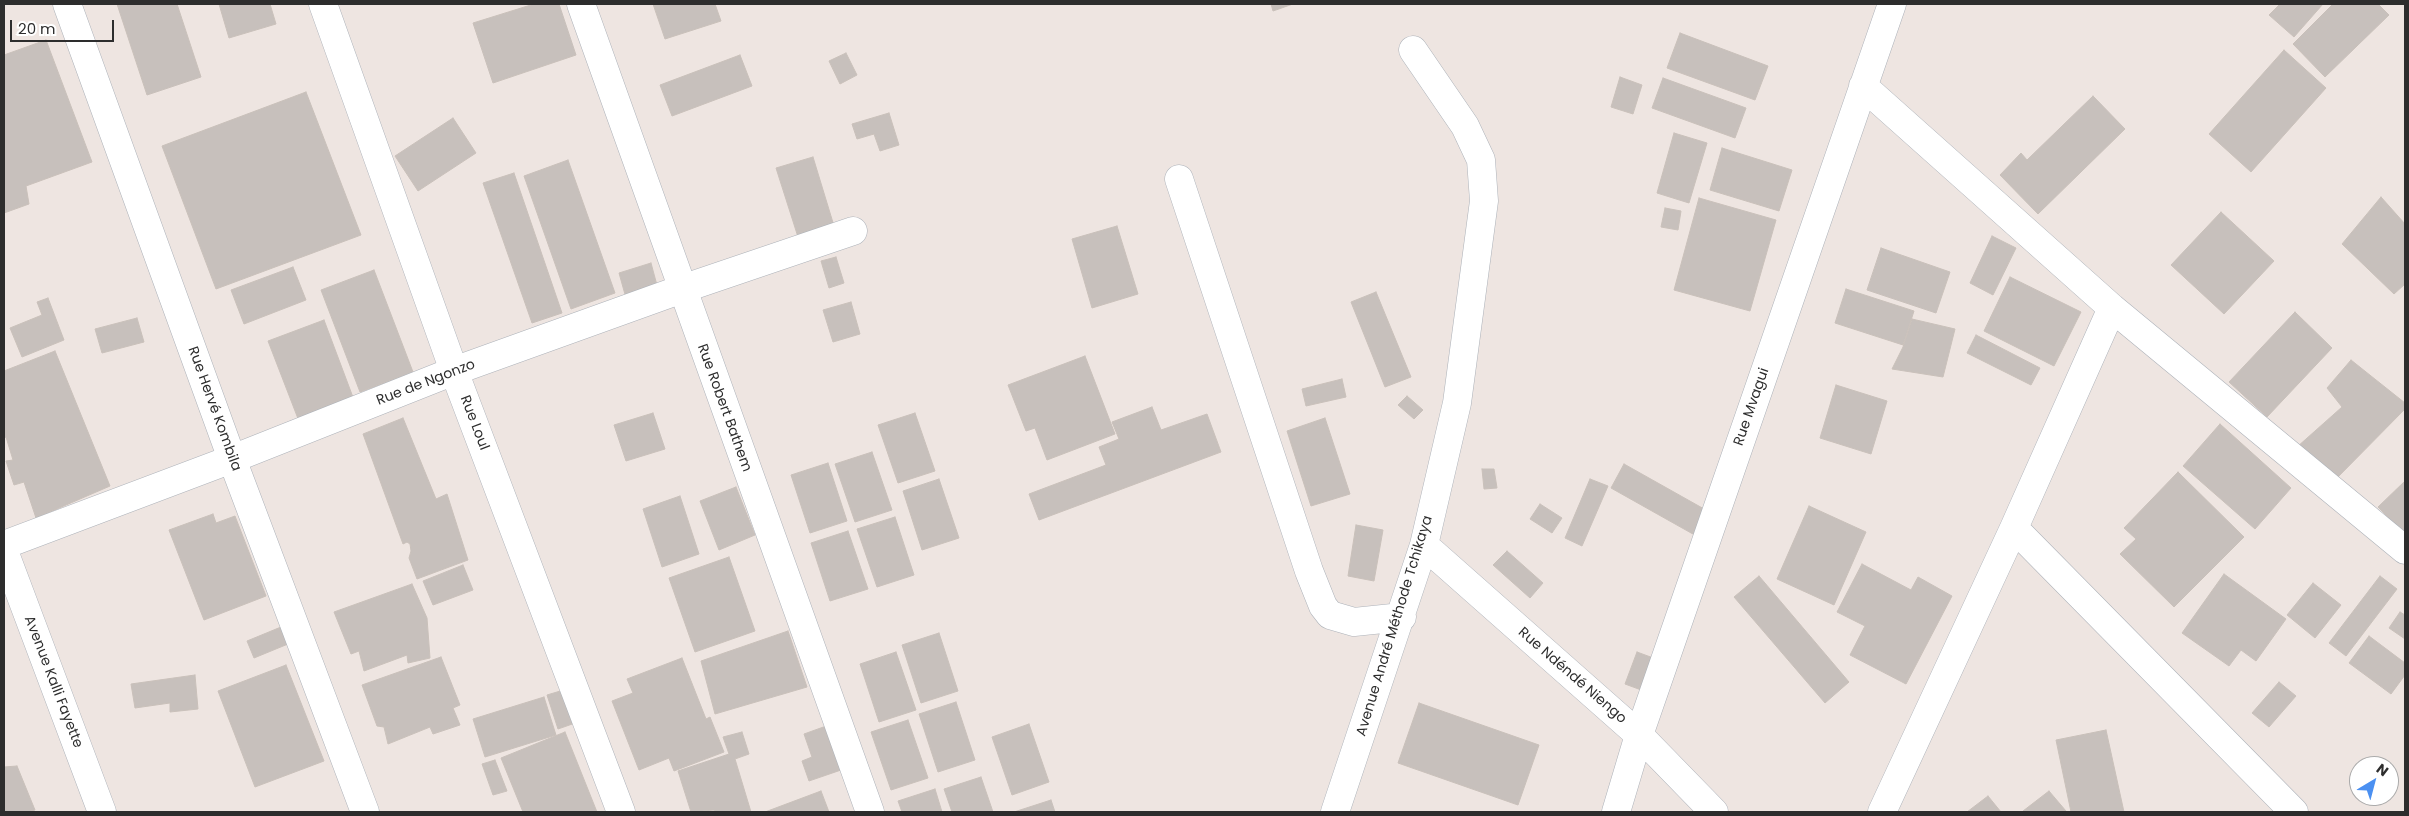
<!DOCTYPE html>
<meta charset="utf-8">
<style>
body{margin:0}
#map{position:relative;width:2409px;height:816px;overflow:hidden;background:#eee5e1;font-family:Poppins,sans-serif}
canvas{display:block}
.frame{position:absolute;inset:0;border:5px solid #2d2d2d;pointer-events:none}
.north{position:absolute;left:2349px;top:756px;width:50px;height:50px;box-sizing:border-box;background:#fff;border:1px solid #ababab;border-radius:50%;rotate:37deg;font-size:14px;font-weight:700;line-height:20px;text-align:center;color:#2d2d2d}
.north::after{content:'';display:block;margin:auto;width:18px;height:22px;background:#4b90f1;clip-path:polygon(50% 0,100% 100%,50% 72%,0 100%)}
.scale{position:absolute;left:10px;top:20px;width:104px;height:22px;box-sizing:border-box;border:2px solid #2d2d2d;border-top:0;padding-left:6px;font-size:15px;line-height:18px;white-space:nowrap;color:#2d2d2d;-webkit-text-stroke:4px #fff;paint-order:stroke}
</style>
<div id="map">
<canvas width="2409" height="816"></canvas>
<div class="frame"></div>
<div class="north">N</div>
<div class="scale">20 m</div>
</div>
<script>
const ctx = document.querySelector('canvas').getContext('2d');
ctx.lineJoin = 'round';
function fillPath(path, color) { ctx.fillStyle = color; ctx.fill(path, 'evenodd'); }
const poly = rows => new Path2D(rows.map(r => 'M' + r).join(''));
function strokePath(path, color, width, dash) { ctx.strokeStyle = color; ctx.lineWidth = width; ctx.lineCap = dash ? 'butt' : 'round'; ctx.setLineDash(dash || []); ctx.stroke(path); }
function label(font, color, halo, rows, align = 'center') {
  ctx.font = font + ' Poppins,sans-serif'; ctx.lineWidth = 4; ctx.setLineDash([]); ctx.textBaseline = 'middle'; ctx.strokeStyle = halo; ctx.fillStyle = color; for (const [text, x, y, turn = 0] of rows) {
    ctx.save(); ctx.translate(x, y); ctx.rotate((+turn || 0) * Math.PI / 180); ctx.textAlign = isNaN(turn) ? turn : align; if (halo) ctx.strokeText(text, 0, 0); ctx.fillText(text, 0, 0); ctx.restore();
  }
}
const building = poly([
 [117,4,177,4,201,77,147,95,117,4],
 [219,4,270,4,276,24,229,38,219,4],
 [534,4,559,4,576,55,493,83,473,23,534,4],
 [653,4,715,4,721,21,665,39,653,4],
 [1271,4,1293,4,1273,11,1271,4],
 [2280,4,2323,4,2294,37,2269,15,2280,4],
 [2333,4,2378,4,2389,15,2325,77,2293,44,2333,4],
 [1680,33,1768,66,1755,100,1667,68,1680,33],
 [46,40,92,162,26,186,29,204,4,213,4,55,46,40],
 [2284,50,2326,88,2251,172,2209,134,2284,50],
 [846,53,857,75,840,84,829,61,846,53],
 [740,55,752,86,672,116,660,85,740,55],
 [1620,77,1642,85,1633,114,1611,107,1620,77],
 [1663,78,1746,108,1735,138,1652,108,1663,78],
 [306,92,361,235,216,289,162,146,306,92],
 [2093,96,2125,129,2038,214,2000,175,2021,153,2027,160,2093,96],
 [889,113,899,145,880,151,874,134,857,139,852,124,889,113],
 [453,118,476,153,418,191,395,156,453,118],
 [1674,133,1707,143,1689,203,1657,193,1674,133],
 [1722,148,1792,170,1779,211,1710,190,1722,148],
 [813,157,834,226,798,237,776,168,813,157],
 [568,160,615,293,571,309,524,176,568,160],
 [514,173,562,313,532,323,483,183,514,173],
 [2381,197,2405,224,2405,284,2394,294,2342,244,2381,197],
 [1699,198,1776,220,1750,311,1674,290,1699,198],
 [1665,208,1681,211,1678,230,1661,227,1665,208],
 [2221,212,2274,261,2224,314,2171,265,2221,212],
 [1117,226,1138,294,1092,308,1072,239,1117,226],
 [1992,236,2016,248,1993,295,1970,283,1992,236],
 [1881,248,1950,272,1936,313,1867,290,1881,248],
 [836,257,844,283,829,288,821,261,836,257],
 [651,263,658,289,626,298,619,273,651,263],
 [293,267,306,300,244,324,231,290,293,267],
 [374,270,413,372,360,392,321,290,374,270],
 [2010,277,2081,312,2054,366,1984,331,2010,277],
 [1846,289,1914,311,1903,345,1835,323,1846,289],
 [1376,292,1411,377,1385,387,1351,302,1376,292],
 [48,298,64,340,22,357,10,328,42,315,37,302,48,298],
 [851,302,860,334,833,342,823,310,851,302],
 [2295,312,2332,348,2267,417,2229,382,2295,312],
 [137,318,144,342,102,353,95,329,137,318],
 [1912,319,1955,329,1943,377,1892,369,1903,347,1912,319],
 [324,320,357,408,302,429,268,341,324,320],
 [1976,335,2040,368,2031,385,1967,353,1976,335],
 [55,351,110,486,36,518,24,482,14,485,6,461,13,460,6,437,4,438,4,371,55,351],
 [1085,356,1115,434,1047,460,1035,428,1026,431,1008,385,1085,356],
 [2351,360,2405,403,2405,409,2334,481,2297,447,2342,407,2327,388,2351,360],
 [1342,379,1346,397,1306,406,1302,389,1342,379],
 [1836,385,1887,401,1871,454,1820,438,1836,385],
 [1407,396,1423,410,1414,419,1398,405,1407,396],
 [1152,407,1161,430,1207,414,1221,452,1039,520,1029,494,1106,465,1099,447,1119,439,1112,422,1152,407],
 [653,413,665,449,626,461,614,425,653,413],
 [915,413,935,471,898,483,878,425,915,413],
 [403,418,436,499,447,494,468,560,417,579,409,558,411,551,410,544,407,542,403,544,363,434,403,418],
 [1325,418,1350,494,1311,506,1287,431,1325,418],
 [2220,424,2291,488,2255,529,2183,466,2220,424],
 [872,452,892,510,855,522,835,464,872,452],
 [828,463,847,521,810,533,791,475,828,463],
 [1624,464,1713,514,1700,538,1611,488,1624,464],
 [1482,469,1494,469,1497,488,1484,489,1482,469],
 [2178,472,2244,537,2174,607,2120,554,2136,539,2124,528,2178,472],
 [939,479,959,538,922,550,903,491,939,479],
 [1590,479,1608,486,1582,546,1565,538,1590,479],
 [2405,481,2405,529,2403,532,2378,507,2405,481],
 [736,487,755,535,719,550,700,501,736,487],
 [680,496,699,554,662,567,643,509,680,496],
 [1540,504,1562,518,1552,533,1530,519,1540,504],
 [1809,506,1866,532,1834,605,1777,579,1809,506],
 [213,514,216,523,235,516,266,596,204,620,169,530,213,514],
 [895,517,914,575,877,587,857,529,895,517],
 [1356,525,1383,530,1374,581,1348,576,1356,525],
 [848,531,868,589,830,601,811,543,848,531],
 [1507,551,1543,583,1530,598,1493,565,1507,551],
 [729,557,755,631,695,652,669,578,729,557],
 [1862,564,1911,590,1918,577,1952,596,1906,684,1850,655,1865,626,1837,612,1862,564],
 [463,565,473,590,433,605,423,581,463,565],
 [2224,574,2286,619,2256,661,2241,650,2229,666,2182,633,2224,574],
 [1759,576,1849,682,1825,703,1734,597,1759,576],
 [2380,576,2397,589,2346,656,2329,643,2380,576],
 [2313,583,2341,605,2315,638,2287,615,2313,583],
 [412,584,427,618,430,658,408,663,407,655,364,671,359,651,351,654,334,612,412,584],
 [2400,612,2405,615,2405,639,2389,628,2400,612],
 [281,627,288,644,254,658,247,641,281,627],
 [788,631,807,687,715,714,701,661,788,631],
 [939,633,958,691,921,703,902,645,939,633],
 [2369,636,2405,663,2405,675,2391,694,2349,663,2369,636],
 [896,652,916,710,879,722,860,664,896,652],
 [1637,652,1656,659,1644,691,1625,684,1637,652],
 [441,657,460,705,453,708,460,725,433,734,430,727,388,744,384,727,377,726,362,685,441,657],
 [682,658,706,719,710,717,724,752,674,771,669,758,639,770,612,701,633,693,627,679,682,658],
 [286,665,324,761,255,787,218,691,286,665],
 [195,675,198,709,170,712,170,703,135,708,131,684,195,675],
 [2279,682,2296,696,2269,727,2252,713,2279,682],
 [567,689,578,722,558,729,547,695,567,689],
 [544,697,556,735,485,757,473,719,544,697],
 [956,702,975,760,938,772,919,714,956,702],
 [1419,703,1539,745,1518,805,1398,763,1419,703],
 [908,720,928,778,891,790,871,732,908,720],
 [1029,724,1049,782,1012,795,992,737,1029,724],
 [829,725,844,769,809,781,802,761,812,757,804,734,829,725],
 [2106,730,2124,812,2071,812,2056,740,2106,730],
 [565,732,597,812,523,812,501,758,565,732],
 [742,732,749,754,735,759,751,812,715,812,714,810,691,812,678,771,729,754,723,737,742,732],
 [495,760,507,791,493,795,482,764,495,760],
 [17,766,35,810,26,812,4,812,4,767,17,766],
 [981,777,993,812,952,812,944,789,981,777],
 [935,789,942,812,902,812,898,801,935,789],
 [821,791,829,812,765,812,821,791],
 [2049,791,2066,811,2024,812,2023,811,2049,791],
 [1988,796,2001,812,1967,812,1988,796],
 [1051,800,1055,812,1014,812,1051,800]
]);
const minor = poly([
 [67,4,232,459,365,812],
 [323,4,454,371,621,812],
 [581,4,870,812],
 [1863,86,2112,308,2405,550],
 [1179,179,1309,571,1323,606,1330,615,1354,622,1402,617],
 [2014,528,2294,812],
 [4,545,232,459,454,371,682,289,853,231],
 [1424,545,1639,735,1714,812],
 [4,551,102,812],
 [1335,812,1424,545,1457,403,1484,201,1481,160,1465,126,1413,50],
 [1616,812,1639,735,1892,4],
 [1882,812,2014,528,2112,308]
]);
const streetNames = [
 ["Rue de Ngonzo",426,383,-21],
 ["Rue Mvagui",1752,407,-71],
 ["Rue Robert Bathem",724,408,70],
 ["Rue Hervé Kombila",214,409,70],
 ["Rue Loul",474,423,69],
 ["Avenue André Méthode Tchikaya",1395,626,-73],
 ["Rue Ndéndé Niengo",1572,676,41],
 ["Avenue Kalli Fayette",53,682,69]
];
fillPath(building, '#c7c0bc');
strokePath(building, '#c9c0ba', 1);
strokePath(minor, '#adb2b9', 29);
strokePath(minor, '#fff', 28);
label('14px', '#2d2d2d', '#fff', streetNames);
</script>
